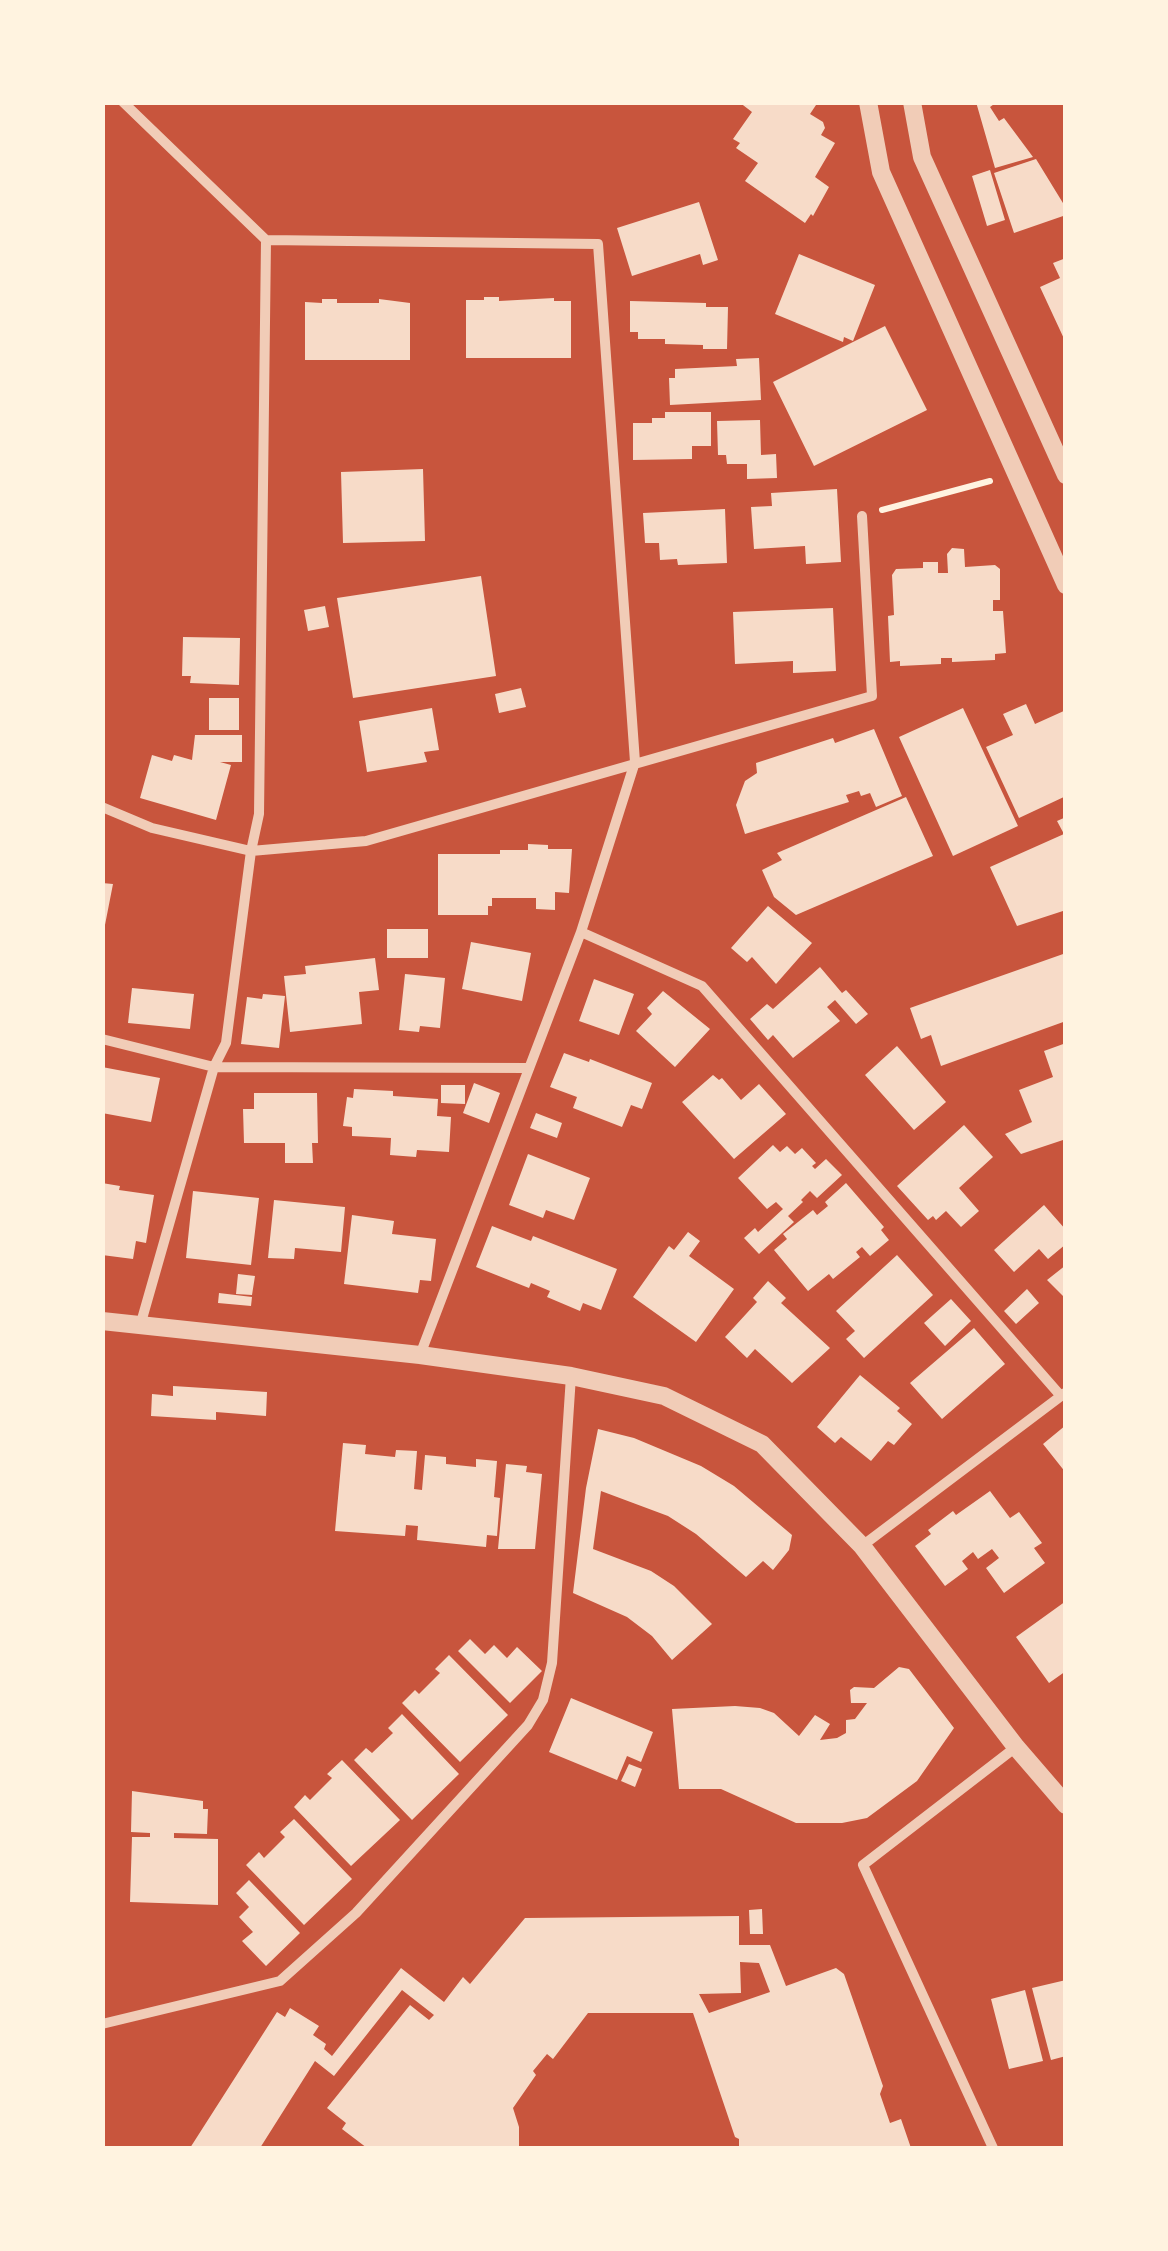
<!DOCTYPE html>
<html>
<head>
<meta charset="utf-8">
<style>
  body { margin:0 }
  #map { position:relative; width:1168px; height:2251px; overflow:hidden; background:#c8553d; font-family:Quicksand,sans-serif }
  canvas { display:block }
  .frame { position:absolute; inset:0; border:105px solid #fff3e0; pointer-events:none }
</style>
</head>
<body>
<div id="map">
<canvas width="1168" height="2251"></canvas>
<div class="frame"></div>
</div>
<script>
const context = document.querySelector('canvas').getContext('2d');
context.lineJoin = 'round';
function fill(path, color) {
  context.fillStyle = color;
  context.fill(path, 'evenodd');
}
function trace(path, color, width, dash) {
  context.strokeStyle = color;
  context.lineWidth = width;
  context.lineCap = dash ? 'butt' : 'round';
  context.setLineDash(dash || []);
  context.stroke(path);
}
fill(new Path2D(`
  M739 102H818L810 114 823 122 825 128 821 135 835 143 815 177 829 187 813 216 811 214 805 223 745 181 758 163 736 148 740 143 733 139 752 112Z
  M976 102H997L990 107 999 121 1004 118 1033 157 995 168Z
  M1036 159 1066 208V215L1014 233 994 173Z
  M990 170 1005 220 987 226 972 176Z
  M699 202 718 260 703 265 700 254 632 276 617 228Z
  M799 254 875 285 853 341 844 337 843 342 775 314Z
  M1066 258V343L1040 287 1060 278 1053 263Z
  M484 297H499V301L554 298V301H571V358H466V300H484Z
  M322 299H337V303H379V299L410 303V360H305V302L322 303Z
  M630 301 706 303V307H728L727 349H703V345L665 344V339H638V332H630Z
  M885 326 927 410 814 466 773 382Z
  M759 358 761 400 670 405 669 378H675V369L737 366 736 359Z
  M665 412H711V446H692V459L633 460V423H652V418H665Z
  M760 420 761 455 776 454 777 478 747 479V464H727L726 455H718L717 421Z
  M423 469 425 541 343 543 341 472Z
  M837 489 841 562 806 564 805 546 754 549 751 507 772 506 771 493Z
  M725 509 727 563 678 565 677 559 660 560 659 543H645L643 513Z
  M952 548 964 549 965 567 995 565 1000 569V600H993V611H1003L1006 653 995 654V660L952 662V658H941V664L900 666V661L890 662 888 616 894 615 892 575 896 569 923 568V562H938V573H948L947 554Z
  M481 576 496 676 353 698 337 598Z
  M325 606 329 627 308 631 304 610Z
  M833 608 836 671 793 673V661L735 664 733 612Z
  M183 637 240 638 239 685 190 683 191 676H182Z
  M521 688 526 707 499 713 495 694Z
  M209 698H239V730H209Z
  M1026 704 1035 724 1066 710V796L1019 818 986 747 1013 735 1003 714Z
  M432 708 439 750 424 752 427 762 367 772 359 721Z
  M963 708 1018 826 953 856 899 737Z
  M874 729 902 796 876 807 870 793 861 796 859 791 846 795 849 802 745 834 736 805 745 781 757 773 756 763 833 738 835 743Z
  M195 735H242V762H220L231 765 216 820 140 798 152 755 172 761 174 755 192 760Z
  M906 797 933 856 796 915 774 897 762 870 782 860 777 853Z
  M1066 817V910L1017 926 990 867 1064 834 1057 821Z
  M528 844 548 845V849H572L569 893 555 892V910L536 909V898H492V906H488V915H438V854H500V850H528Z
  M102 883 113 884 104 930H102Z
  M768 906 812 943 776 984 752 957 747 962 731 948Z
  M387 929H428V958H387Z
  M471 942 531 953 522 1001 462 989Z
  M1066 953V1021L941 1066 931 1035 921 1039 910 1008Z
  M375 958 379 990 359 992 362 1024 290 1032 284 976 306 974 305 966Z
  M820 967 842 993 846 990 868 1014 856 1024 835 1000 827 1007 840 1021 793 1058 773 1035 768 1040 750 1019 767 1004 773 1009Z
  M405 974 445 978 440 1028 420 1026 419 1032 399 1030Z
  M594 979 634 994 619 1035 579 1021Z
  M132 988 194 994 190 1029 128 1023Z
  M663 991 710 1029 675 1067 636 1031 652 1014 647 1008Z
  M263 994 285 996 279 1048 241 1044 247 997 262 999Z
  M1066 1043V1139L1021 1154 1005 1134 1032 1122 1019 1090 1053 1077 1044 1051Z
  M897 1046 946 1102 914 1130 865 1075Z
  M564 1053 589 1062 590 1059 652 1083 642 1109 631 1105 622 1127 573 1108 577 1097 550 1087Z
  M102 1067 160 1078 151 1122 102 1113Z
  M713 1075 719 1080 722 1078 741 1100 759 1084 786 1114 734 1159 682 1102Z
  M474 1083 500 1093 489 1123 463 1113Z
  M441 1085H465V1104L441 1103Z
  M354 1089 393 1091V1096L438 1099 437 1116 451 1117 449 1152 417 1150 416 1157 390 1155 391 1138 352 1136V1127L343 1126 347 1097 353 1098Z
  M254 1093H317L318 1143H312L313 1163H285V1143H244L243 1109H254Z
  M536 1113 562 1123 557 1138 530 1128Z
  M964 1125 993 1157 959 1188 979 1211 961 1227 946 1211 936 1220 933 1216 928 1220 897 1186Z
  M773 1145 780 1152 787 1146 795 1154 802 1148 816 1163 812 1166 815 1169 826 1159 842 1175 817 1198 810 1191 801 1200 803 1202 788 1216 794 1222 759 1254 744 1238 755 1228 758 1232 783 1209 776 1202 767 1209 738 1178Z
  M528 1154 590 1178 574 1220 546 1210 543 1218 509 1205Z
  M102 1183 120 1186 119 1190 154 1195 146 1243 136 1241 133 1259 102 1255Z
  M846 1183 884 1227 881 1230 889 1240 870 1256 862 1247 856 1252 860 1257 833 1279 829 1274 808 1291 774 1250 787 1239 783 1234 813 1210 817 1215 828 1206 825 1202Z
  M193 1191 259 1198 251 1265 186 1258Z
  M274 1200 345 1207 341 1252 295 1248 294 1259 268 1258Z
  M1044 1205 1066 1230V1244L1048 1259 1039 1249 1014 1272 994 1250Z
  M352 1215 394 1221 392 1234 436 1239 431 1281 420 1280 418 1293 344 1284Z
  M492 1226 531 1241 533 1236 617 1269 601 1310 583 1303 580 1311 547 1297 550 1291 531 1283 529 1288 476 1267Z
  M688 1232 700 1241 689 1256 734 1289 696 1342 633 1297 669 1246 674 1250Z
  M897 1255 933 1295 864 1358 846 1339 855 1331 836 1311Z
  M1066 1265V1299L1047 1280Z
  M238 1274 255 1276 252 1295 236 1294Z
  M768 1281 786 1298 781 1303 830 1348 792 1383 755 1349 747 1358 725 1337 757 1302 753 1298Z
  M1027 1289 1039 1303 1016 1324 1004 1311Z
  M219 1293 252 1297 251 1306 218 1303Z
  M951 1299 971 1321 945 1346 924 1323Z
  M974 1328 1005 1364 942 1419 910 1383Z
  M860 1375 900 1408 897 1411 912 1424 894 1445 888 1441 871 1461 841 1437 835 1443 817 1427Z
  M173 1386 267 1392 266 1416 216 1412V1420L151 1416 152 1394 173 1396Z
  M1066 1425V1473L1043 1444Z
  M598 1429 634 1438 701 1466 734 1486 792 1535 789 1550 773 1570 763 1561 746 1577 696 1534 668 1516 601 1491 593 1549 651 1571 674 1586 712 1624 672 1660 652 1636 627 1617 573 1593 586 1488Z
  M343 1443 366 1445 365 1454 395 1457 396 1450 417 1451 414 1489 422 1490 425 1455 446 1457V1464L476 1467V1459L497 1461 494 1497 500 1498 497 1536 487 1535 486 1547 417 1540 418 1526 406 1525 405 1536 335 1531Z
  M506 1464 527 1466 526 1472 542 1474 535 1549H498Z
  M990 1491 1010 1518 1019 1512 1042 1543 1034 1548 1045 1563 1004 1593 986 1568 999 1558 992 1549 978 1559 973 1552 962 1561 968 1569 945 1586 915 1546 931 1534 928 1530 953 1511 956 1515Z
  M1066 1601V1671L1049 1683 1016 1637Z
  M470 1639 485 1654 494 1645 507 1658 517 1647 542 1671 510 1703 458 1651Z
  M449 1655 508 1715 460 1762 402 1703 415 1690 419 1694 440 1673 435 1669Z
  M899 1667 909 1669 954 1728 917 1781 867 1818 842 1823H796L721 1789H679L672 1709 735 1706 760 1708 774 1713 799 1736 815 1715 830 1724 820 1740 837 1738 846 1733V1720L855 1719 867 1703H851L850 1690 854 1687 874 1688Z
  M571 1698 653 1732 641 1762 627 1756 617 1780 549 1752Z
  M402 1714 459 1774 412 1820 354 1760 366 1748 372 1753 393 1733 388 1728Z
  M342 1760 400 1820 351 1866 294 1807 305 1795 310 1800 332 1778 327 1774Z
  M629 1764 642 1769 635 1787 621 1781Z
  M132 1791 203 1801V1809H208L207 1834 174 1833V1838L218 1839V1905L130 1902 132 1837H150V1833L131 1832Z
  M294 1819 352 1879 304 1925 246 1865 259 1852 264 1858 285 1837 280 1832Z
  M249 1880 300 1933 266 1966 242 1941 253 1932 239 1917 249 1907 236 1893Z
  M762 1909 763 1934H750L749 1910Z
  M739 1916V1945H770L786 1986 836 1968 844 1974 883 2086 880 2094 890 2123 901 2119 911 2148H739V2139L735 2137 693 2013H588L553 2059 547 2054 533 2071 536 2075 513 2108 519 2127V2148H367L342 2129 346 2123 327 2108 410 2005 429 2020 434 2015 402 1990 334 2076 315 2061 260 2148H190L277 2012 285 2017 290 2008 319 2026 313 2035 326 2044 324 2049 332 2056 401 1968 444 2002 463 1977 470 1984 525 1918ZM740 1962 759 1963 770 1992 709 2013 699 1994 741 1993Z
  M1066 1980V2056L1051 2060 1032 1988Z
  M1025 1990 1043 2061 1009 2069 991 1999Z`), '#f7dbc8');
trace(new Path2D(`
  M882 510 990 481`), '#fff3e0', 6);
trace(new Path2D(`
  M123 102 266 240 598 244 635 762 581 932 420 1355
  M102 807 152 828 251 851 366 841 872 696 862 516
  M581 932 702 986 1060 1395
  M102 1039 214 1067 527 1068
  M140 1326 214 1067 226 1043 251 851 259 814 266 240
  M862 1546 1065 1393
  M102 2024 280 1981 356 1913 528 1725 543 1700 552 1663 571 1376
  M993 2148 863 1865 1016 1747`), '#f1ccb7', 10);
trace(new Path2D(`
  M868 102 881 172 1066 585
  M912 102 922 157 1066 475
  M102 1321 420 1355 571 1376 664 1396 762 1444 862 1546 1016 1747 1066 1805`), '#f1ccb7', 18);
</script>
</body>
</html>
